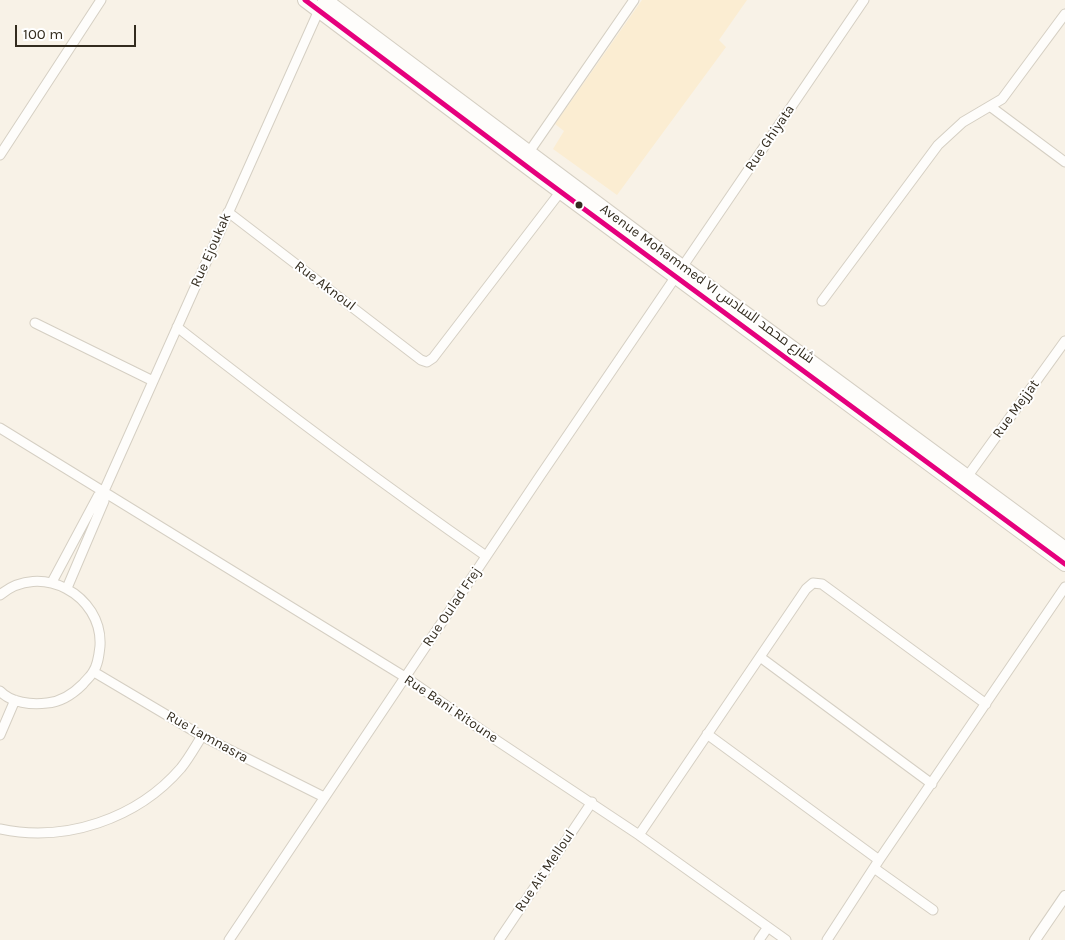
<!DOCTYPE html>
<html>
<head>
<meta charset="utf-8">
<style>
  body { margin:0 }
  #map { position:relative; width:1065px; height:940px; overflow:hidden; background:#f8f2e7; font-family:Karla,sans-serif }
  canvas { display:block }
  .scale { position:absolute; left:15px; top:25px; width:121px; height:22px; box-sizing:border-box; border:2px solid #332c1f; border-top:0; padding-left:6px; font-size:15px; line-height:18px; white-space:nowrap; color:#332c1f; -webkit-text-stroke:4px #fff; paint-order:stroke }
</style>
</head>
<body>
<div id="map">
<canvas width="1065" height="940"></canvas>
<div class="scale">100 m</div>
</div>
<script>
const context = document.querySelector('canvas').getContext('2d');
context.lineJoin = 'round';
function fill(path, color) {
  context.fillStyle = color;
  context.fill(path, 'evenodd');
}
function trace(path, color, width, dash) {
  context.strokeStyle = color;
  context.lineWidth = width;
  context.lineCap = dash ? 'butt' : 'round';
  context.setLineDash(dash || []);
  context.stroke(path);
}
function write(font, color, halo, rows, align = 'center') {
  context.font = font + ' Karla,Cairo,sans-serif';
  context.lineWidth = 4;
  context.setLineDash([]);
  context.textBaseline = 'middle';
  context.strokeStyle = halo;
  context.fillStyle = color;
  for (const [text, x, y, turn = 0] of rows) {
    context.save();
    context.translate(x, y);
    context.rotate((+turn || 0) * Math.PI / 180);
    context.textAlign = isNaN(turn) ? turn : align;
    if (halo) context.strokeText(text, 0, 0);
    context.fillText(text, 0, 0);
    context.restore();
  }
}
fill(new Path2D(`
  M642 0H747L719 40 726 47 617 195 553 149 564 131 555 124Z`), '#fbedd2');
const minor = new Path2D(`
  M991 107 1065 162
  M529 152 634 0
  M0 155 101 0
  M228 212 421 360 427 362 433 358 561 191
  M822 301 938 145 963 122 1002 99 1065 14
  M35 323 153 381
  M177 327C278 406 381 483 486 556
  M0 428 405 677 496 740 639 835 786 940
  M967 477 1065 341
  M52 582 98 496 104 491 319 10
  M67 588 104 501V491
  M0 595C40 561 103 595 100 646 99 655 98 665 93 672 91 676 86 680 83 684 73 694 61 702 47 703 32 705 11 703 0 691
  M760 657 932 784
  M94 672 202 736 324 797
  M707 734 879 860
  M0 735 15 700
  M0 829C65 843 137 819 181 768 189 758 195 747 202 736
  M639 835 806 589 813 583 822 584 986 704
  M874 868 933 910
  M229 940 540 476 864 0
  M499 940 592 802
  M759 940 768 927
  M827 940 879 860 1065 587`);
const tertiary = new Path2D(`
  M1035 940 1065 896`);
const primary = new Path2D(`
  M305 0 538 175 1065 564
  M325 0 670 258 1065 549`);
trace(minor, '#d5cfc3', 11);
trace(tertiary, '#d5cfc3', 12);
trace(primary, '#d5cfc3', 16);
trace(minor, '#fefdfb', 9);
trace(tertiary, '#fefdfb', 10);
trace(primary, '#fefdfb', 14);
trace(new Path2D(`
  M305 0 538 175 1065 564`), '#e5007d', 5);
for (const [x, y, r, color] of [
  [579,205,4.5,"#332c1f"]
]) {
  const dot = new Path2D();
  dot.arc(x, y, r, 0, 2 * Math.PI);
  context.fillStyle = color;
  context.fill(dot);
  trace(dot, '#fff', 2);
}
write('14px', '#332c1f', '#fff', [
  ["Rue Ghiyata",770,138,-56],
  ["Rue Ejoukak",211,250,-66],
  ["Avenue Mohammed VI شارع محمد السادس",707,284,36],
  ["Rue Aknoul",325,286,37],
  ["Rue Mejjat",1016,409,-54],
  ["Rue Oulad Frej",452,607,-56],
  ["Rue Bani Ritoune",451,709,34],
  ["Rue Lamnasra",207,737,29],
  ["Rue Ait Melloul",545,871,-56]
]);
</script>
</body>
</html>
